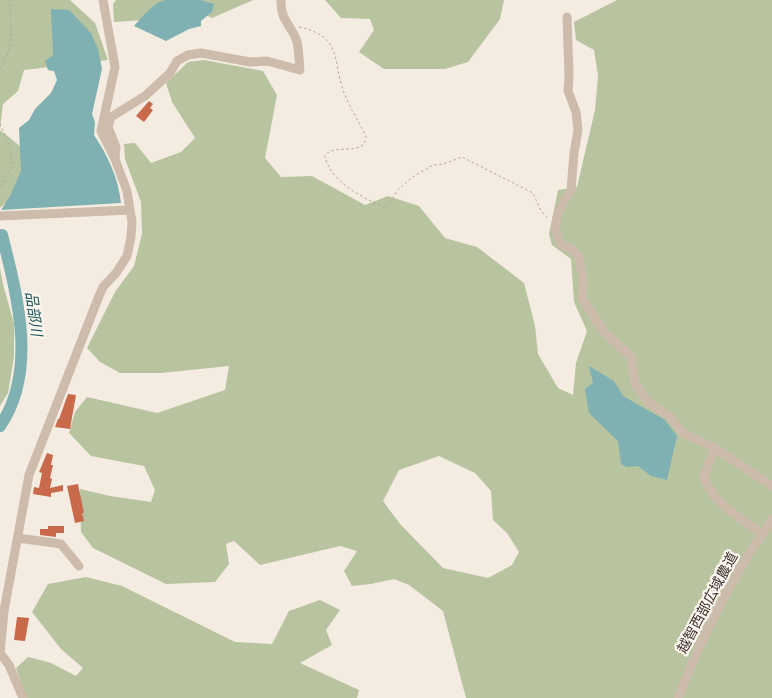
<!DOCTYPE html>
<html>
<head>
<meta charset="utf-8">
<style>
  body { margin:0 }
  canvas { display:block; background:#f4ebe1 }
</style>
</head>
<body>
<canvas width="772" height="698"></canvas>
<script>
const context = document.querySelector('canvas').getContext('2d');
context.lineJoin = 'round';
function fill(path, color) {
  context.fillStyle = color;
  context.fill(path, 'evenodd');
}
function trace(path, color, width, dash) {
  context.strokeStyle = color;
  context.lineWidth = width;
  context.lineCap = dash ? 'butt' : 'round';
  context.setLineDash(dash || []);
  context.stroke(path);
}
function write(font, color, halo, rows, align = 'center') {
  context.font = font + ' "Open Sans","Noto Sans JP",sans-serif';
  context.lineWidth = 4.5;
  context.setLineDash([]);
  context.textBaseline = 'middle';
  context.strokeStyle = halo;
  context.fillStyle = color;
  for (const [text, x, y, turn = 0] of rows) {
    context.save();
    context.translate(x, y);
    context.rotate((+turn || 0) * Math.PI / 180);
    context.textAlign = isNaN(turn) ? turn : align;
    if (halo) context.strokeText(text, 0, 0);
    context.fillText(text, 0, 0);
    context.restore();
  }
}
fill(new Path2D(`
  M0 0H70L95 23 108 60 24 70 18 91 3 104 0 129Z
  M116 0H253L212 18 189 6 146 20 114 22 113 4Z
  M325 0H504L500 19 468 62 445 69H384L359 52 374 30 370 19 341 18Z
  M617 0H772V698H466L443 611 409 585 394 579 371 584 352 586 344 571 357 551 340 546 260 565 234 541 226 544 229 564 215 582 166 584 93 548 81 532 80 489 110 496 151 502 155 490 144 466 91 456 69 433 75 412 87 397 157 413 225 390 229 366 161 373H120L100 362 87 348 115 292 134 266 142 234 141 202 125 159 124 144 135 143 151 163 181 152 195 138 172 102 166 83 188 62 204 60 263 71 277 95 265 158 281 177 312 176 365 205 388 196 419 206 445 238 477 247 524 283 535 326 538 354 558 388 573 395 576 363 587 331 574 302 571 259 552 245 549 234 558 190 577 187 595 110 598 76 594 50 576 40 574 22ZM439 456 475 473 491 491 493 520 507 533 519 552 512 565 488 578 443 568 400 524 383 501 399 470Z
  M0 130 26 151V174L8 201 0 208Z
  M0 268 3 284 14 324V357L8 393 0 406Z
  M86 577 122 586 235 642 272 644 289 611 320 600 340 610 326 630 332 645 300 663 359 690 357 698H26L16 668 28 657 51 663 76 676 83 668 61 649 32 612 48 584Z`), '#b8c4a0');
fill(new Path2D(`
  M165 0H200L214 4 212 12 201 21V26L189 29 166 41 134 26C143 16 152 4 165 0Z
  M51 9 69 10 91 33 98 49 102 69 92 114 95 122 94 135C108 156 118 177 121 203L1 210 10 196 21 171 19 128 29 120 35 109 51 93 57 80 54 71 48 70 45 61 53 55Z
  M589 366 614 381 623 396 665 420 677 436 667 480 651 476 638 466 627 467 621 464 618 441 589 413 585 389 593 383Z`), '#7fb0b2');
trace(new Path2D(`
  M0 426C38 371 17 295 2 235`), '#7fb0b2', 12);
fill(new Path2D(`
  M149 101 153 104 150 108 153 110 144 122 136 116Z
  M68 394 76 395 70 429 55 427 58 419H59Z
  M47 453 53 455 51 465H53L50 478 52 479 50 488 63 485V491L51 493V497L33 494 34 487 39 488 42 473 39 472Z
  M78 484 84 513H82L84 521 75 523 67 486Z
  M48 526H64V533H56V537L40 535V529H48Z
  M17 617 29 618 25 641 14 640Z`), '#c8694b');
trace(new Path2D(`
  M299 27C345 37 331 62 345 95 351 110 360 123 366 137 364 158 333 142 325 156 330 182 363 198 386 208L398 190 411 178 433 165 443 164 462 157 533 193 541 211 548 218
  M0 69C15 49 10 24 10 0
  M0 124 10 147 12 166 0 187`), '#b9a596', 1, [2.5, 2.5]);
trace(new Path2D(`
  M567 17 569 75 568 91 576 112 578 130 574 153 571 190 559 210 555 227 560 244 570 248 579 256 583 281 582 298 604 332 631 357 635 384 649 403 670 417 683 433 718 450 772 486
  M115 159 116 147 108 127 111 117 145 96 170 73 177 61 188 55 201 53 250 62 267 61 300 70C299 61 299 51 297 42 292 25 280 21 281 0
  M0 216 130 210
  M714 448 704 478C713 503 742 519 762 534
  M18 538 61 544 79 566
  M0 653 4 611 29 475 99 296 103 287 116 273 127 256 131 237 132 222 127 191 115 159 101 131 115 67 103 0
  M0 653 9 665 23 698
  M678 698C697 648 721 601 748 555 756 543 765 531 772 519`), '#cdbbac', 9);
write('14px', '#3b302b', '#fbf5ee', [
  ["越智西部広域農道",708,603,-62]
]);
write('italic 15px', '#1f5a5e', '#fbf5ee', [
  ["品部川",33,314,82]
]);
</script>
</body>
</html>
